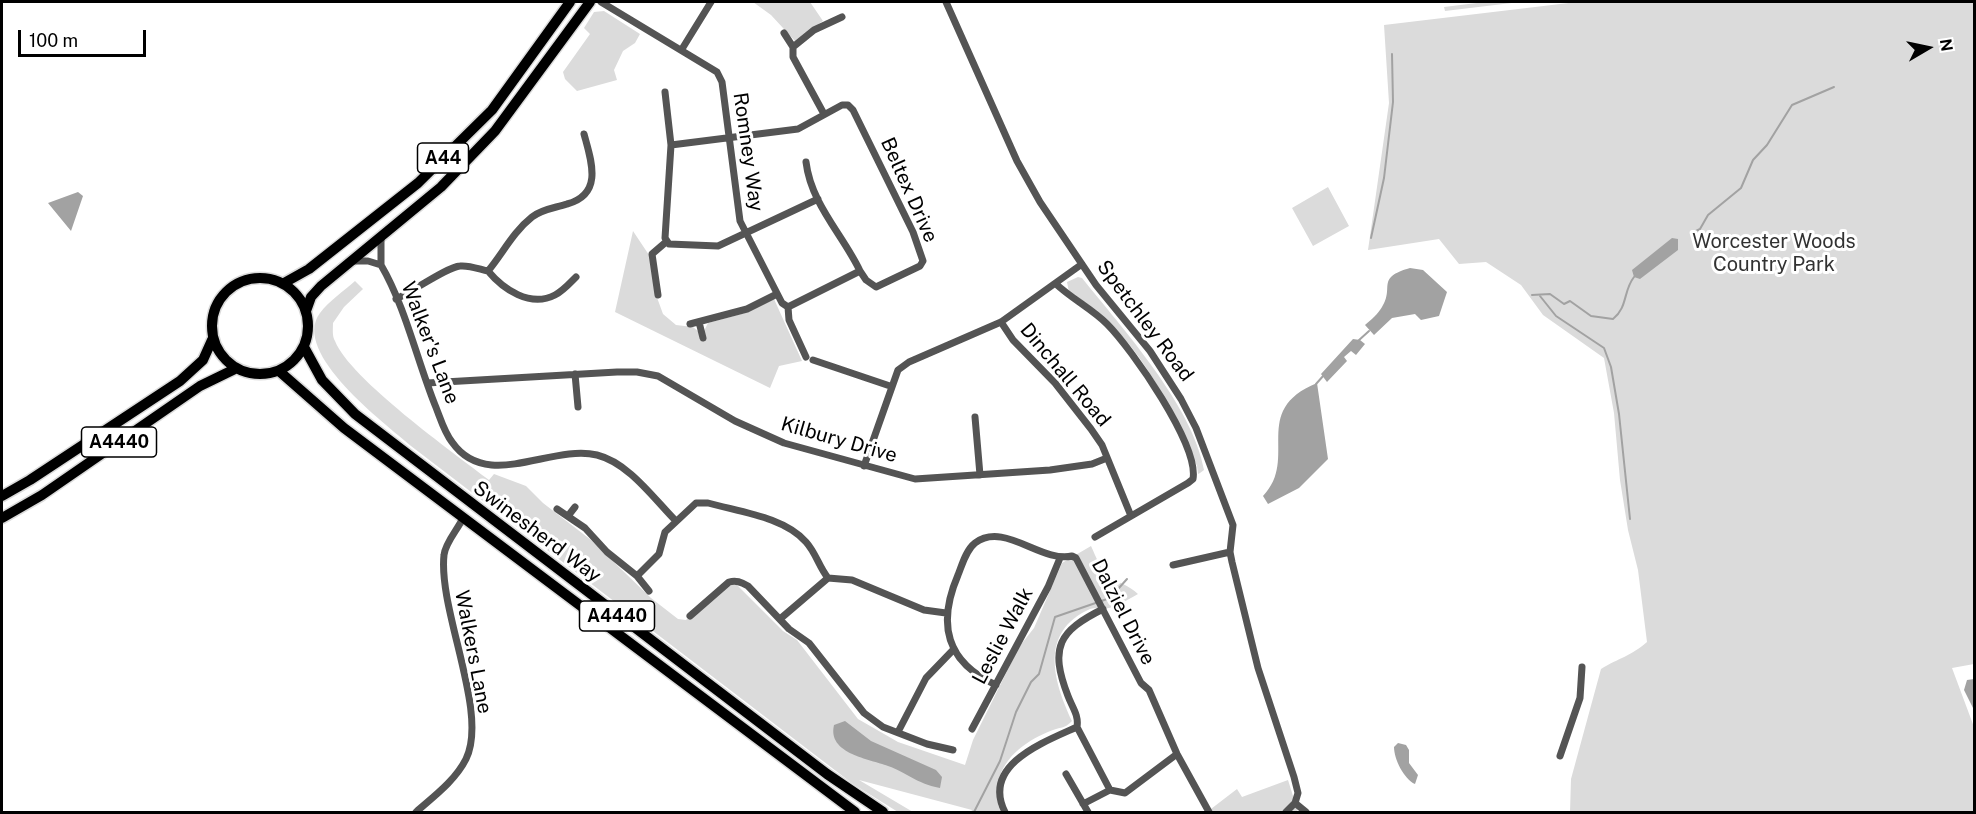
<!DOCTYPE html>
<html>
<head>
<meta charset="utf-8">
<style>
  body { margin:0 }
  #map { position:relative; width:1976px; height:814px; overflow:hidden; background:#fff; font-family:"Public Sans",sans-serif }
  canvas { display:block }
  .frame { position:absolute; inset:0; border:3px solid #000; pointer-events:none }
  .north { position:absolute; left:1898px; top:18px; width:60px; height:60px; -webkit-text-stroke:4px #fff; paint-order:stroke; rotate:81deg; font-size:16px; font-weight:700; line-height:24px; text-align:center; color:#000 }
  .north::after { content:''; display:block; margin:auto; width:21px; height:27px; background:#000; clip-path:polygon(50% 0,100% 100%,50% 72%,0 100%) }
  .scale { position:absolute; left:18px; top:30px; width:128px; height:27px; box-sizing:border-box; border:3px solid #000; border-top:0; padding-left:8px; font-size:18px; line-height:21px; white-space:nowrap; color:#000; -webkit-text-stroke:4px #fff; paint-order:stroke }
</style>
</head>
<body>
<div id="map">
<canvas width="1976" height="814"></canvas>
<div class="frame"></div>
<div class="north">N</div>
<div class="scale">100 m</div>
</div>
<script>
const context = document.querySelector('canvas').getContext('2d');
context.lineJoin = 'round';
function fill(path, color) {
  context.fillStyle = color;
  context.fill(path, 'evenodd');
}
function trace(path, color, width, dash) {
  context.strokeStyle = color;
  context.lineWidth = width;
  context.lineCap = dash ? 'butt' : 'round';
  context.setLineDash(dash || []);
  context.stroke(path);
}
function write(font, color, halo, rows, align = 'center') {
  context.font = font + ' "Public Sans",sans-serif';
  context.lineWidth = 6;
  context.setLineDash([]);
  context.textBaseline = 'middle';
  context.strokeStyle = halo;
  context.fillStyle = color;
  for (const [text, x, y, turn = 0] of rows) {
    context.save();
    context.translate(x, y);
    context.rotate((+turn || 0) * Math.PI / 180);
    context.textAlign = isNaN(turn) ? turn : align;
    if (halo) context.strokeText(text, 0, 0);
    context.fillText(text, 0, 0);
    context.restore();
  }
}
fill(new Path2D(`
  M753 2H810L823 21C814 26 805 39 795 41L771 15Z
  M1485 2H1520L1445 11 1444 7Z
  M1577 2H1974V664L1952 668 1974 727V812H1570L1571 779 1601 669C1619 658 1631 656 1647 642L1638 570 1628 530 1620 480 1614 413 1604 358 1543 315 1521 285 1486 262 1459 264 1439 239 1368 250 1389 103 1384 25Z
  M604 11 640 34 635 43 623 51 614 70 617 80 577 91 565 79 563 72 590 34 584 28 594 12Z
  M1328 187 1349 226 1313 246 1292 208Z
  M633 231 649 255 655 292 663 314 676 325 693 327 699 332 704 331 708 323 745 313 774 299 802 361 779 366 770 388 615 312Z
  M1078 277 1082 278C1122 328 1193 406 1204 470L1200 473 1198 474 1197 466C1167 399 1135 330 1069 292L1067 282Z
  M355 281 363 289 344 307 333 323C333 329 332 336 335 341 350 379 454 453 489 480L494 474 526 486 543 503 591 540 651 598 678 619 686 620 717 589 735 583 783 631 797 640 858 719 898 742 965 765 973 740 1019 647 1034 628 1062 563 1091 546C1096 557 1100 568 1109 576 1118 583 1129 585 1138 594 1129 599 1118 606 1109 608 1102 609 1096 607 1090 609 1039 632 1053 680 1072 721 1066 727 1064 727 1056 729 1033 737 1008 752 1000 776 996 788 995 801 1001 812H971L972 810 859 780 913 812H898L853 784 411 446C386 424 290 353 320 313 329 301 344 291 355 281Z
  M1288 780 1298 812H1207L1237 789 1242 797Z`), '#dbdbdb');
fill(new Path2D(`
  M78 192 83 196 71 231 48 203Z
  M1672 238 1678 239V250L1640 279 1634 277 1632 270Z
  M1410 268 1423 270 1447 292 1439 316 1421 320 1415 314 1392 318 1374 335 1365 325C1371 320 1378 314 1382 307 1395 287 1375 278 1410 268Z
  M1353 339 1360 340 1365 344 1356 355 1351 351 1344 357 1347 361 1327 382 1321 374Z
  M1317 383 1328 459 1299 488 1268 504 1263 496C1300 458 1249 411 1317 383Z
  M1974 679V710L1964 690 1967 680Z
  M845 721 871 741 936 770 942 777 940 788C915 783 908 773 888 766 870 759 827 754 834 725Z
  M1398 743 1406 745 1409 750V763L1418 775 1415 784C1404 779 1394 759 1394 747Z`), '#a2a2a2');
trace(new Path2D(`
  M1692 233 1700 229 1708 215 1741 188 1753 160 1767 145 1792 105 1834 87
  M1371 238 1384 178 1393 102 1392 54
  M1532 295 1550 294 1564 304 1570 301 1591 316 1613 319C1628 307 1623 291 1634 277
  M1540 296 1556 316 1604 348 1611 367 1619 414 1630 519
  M1358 341 1369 331
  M1316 384 1324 375
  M974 812 1000 761 1016 712 1031 682 1039 674 1055 617 1110 598 1127 579`), '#a2a2a2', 2);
const primary = new Path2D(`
  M284 283 309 269 418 183 492 110 570 2
  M306 311 311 297 321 286 441 187 495 131 590 2`);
const trunk = new Path2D(`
  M212 326a48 48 0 1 1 96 0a48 48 0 1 1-96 0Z
  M304 347 322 380 355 414 827 774 883 812
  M279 371 344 428 855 812
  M2 496 30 480 180 381 203 360 212 340
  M2 518 42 495 200 386 237 368`);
trace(primary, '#dbdbdb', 13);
trace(trunk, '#dbdbdb', 13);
trace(new Path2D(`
  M601 2 717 72 722 82 740 221 782 303 788 307 789 320 806 357
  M946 2 1017 161 1040 202 1096 285 1150 351 1181 399 1196 428 1233 525 1230 552 1232 562 1258 668 1294 777 1298 793 1295 803 1306 812
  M784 33 793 47
  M682 49 711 2
  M665 92 671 145
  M824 114 793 57V47L814 30 842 17
  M806 162C811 204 843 235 860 271
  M381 236V265C405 306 417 360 435 405 440 417 444 432 452 442 487 492 550 444 597 455 629 463 654 499 676 521
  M351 261H368L381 265
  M488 271C503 289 530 308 555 295 563 291 570 283 576 277
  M1056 284C1072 299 1092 309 1107 324 1132 349 1199 445 1193 479L1188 483 1095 537
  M658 295 652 254 666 242
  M396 299C412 292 447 267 460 266 469 265 479 269 488 271 503 253 513 232 532 217 542 209 555 208 567 204 604 194 591 160 584 134
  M788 307 860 271 866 280 876 287 920 266 923 261 913 232 853 110 848 105H842L798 129 671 145 665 238 669 244 718 246 818 199
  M699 322 703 338
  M1001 322 1013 340 1055 383 1091 429 1102 445 1131 516
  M690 324 747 309 777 294
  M813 360 890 386
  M575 374 578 407
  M427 383 617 372H637L658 376 735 421 784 443 915 479 1050 470 1092 464 1107 458
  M975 417 980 475
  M864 466 898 370 909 362 1001 322 1082 264
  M557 509 585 528 607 552 637 576 649 591
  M568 516 575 507
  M1173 565 1230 552
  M637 576 659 554 665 532 696 503H708C740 512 784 517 806 542 816 553 819 567 828 578L852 580 924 610 946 613
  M690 616 729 582C736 580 741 582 748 586L789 629 809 643 864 713 883 727 927 744 953 750
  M780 619 828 578
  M996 685C946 662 937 624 958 575 962 565 966 550 975 543 1004 521 1041 563 1072 556L1076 558 1141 683 1149 690 1177 754 1209 812
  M1077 727C1079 715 1072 707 1068 696 1049 647 1059 631 1103 609
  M1077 727 1110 790
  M972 729 1048 587 1060 558
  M898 732 926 678 954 649
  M1560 756 1580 698 1582 667
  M1066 774 1088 812
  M1083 804 1110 790 1125 793 1177 754
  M416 812C433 797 455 781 466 759 489 713 438 610 444 555 445 543 458 529 463 518
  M1005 812C981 765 1044 742 1077 727
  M1286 812 1295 803`), '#545454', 7);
trace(primary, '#000', 10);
trace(trunk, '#000', 10);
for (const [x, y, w] of [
  [443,158,51],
  [119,442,75],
  [617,616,75]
]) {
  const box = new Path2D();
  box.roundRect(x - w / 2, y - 15, w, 30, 4.5);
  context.fillStyle = '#fff';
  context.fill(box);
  trace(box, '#000', 1.5);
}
write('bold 18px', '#000', null, [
  ["A44",443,158],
  ["A4440",119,442],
  ["A4440",617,616]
]);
write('20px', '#000', '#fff', [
  ["Romney Way",748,152,82],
  ["Beltex Drive",909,190,66],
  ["Spetchley Road",1145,321,53],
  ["Walker's Lane",430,343,69],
  ["Dinchall Road",1065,375,50],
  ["Kilbury Drive",839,440,16],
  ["Swinesherd Way",537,532,37],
  ["Dalziel Drive",1123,612,63],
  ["Leslie Walk",1003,636,-62],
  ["Walkers Lane",473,652,79]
]);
write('20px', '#323232', '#fff', [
  ["Worcester Woods",1774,242],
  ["Country Park",1774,265]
]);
</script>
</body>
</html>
